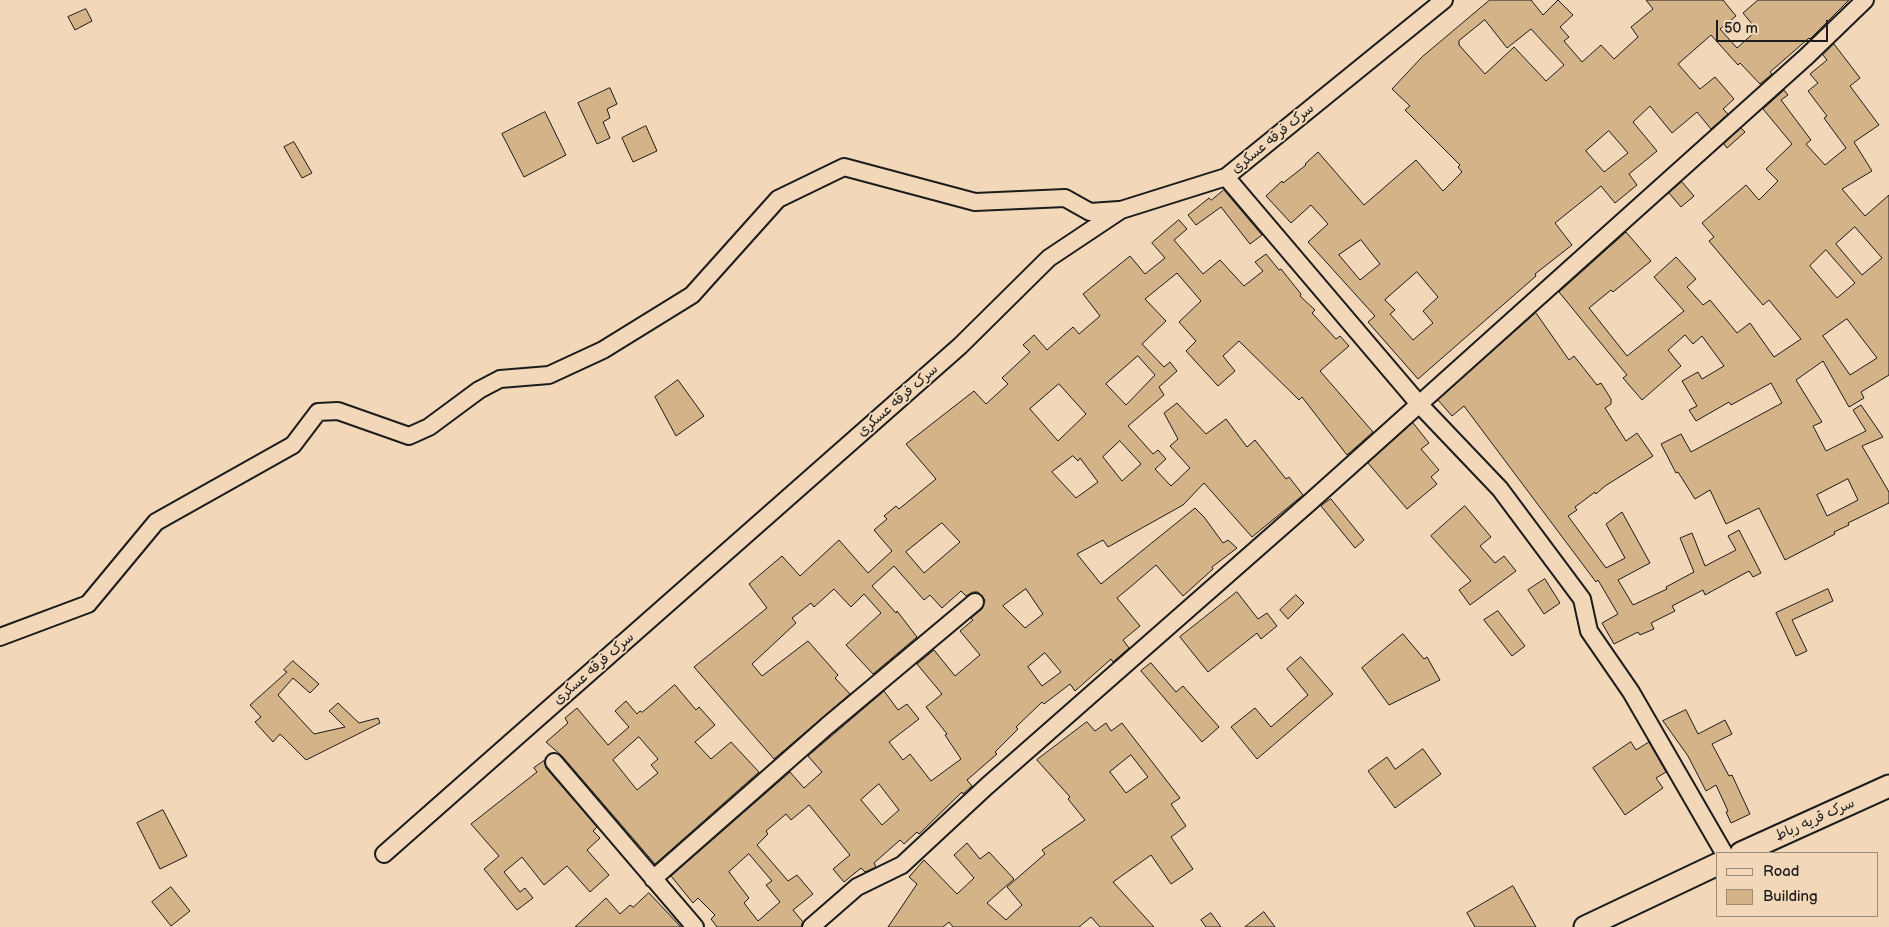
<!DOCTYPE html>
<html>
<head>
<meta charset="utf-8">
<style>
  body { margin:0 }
  #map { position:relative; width:1889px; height:927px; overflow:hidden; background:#f2d8b9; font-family:"Balsamiq Sans",sans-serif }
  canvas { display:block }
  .legend { position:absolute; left:1716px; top:852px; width:162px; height:65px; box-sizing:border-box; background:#f2d8b9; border:1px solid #9c8d7a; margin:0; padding:6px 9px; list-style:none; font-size:15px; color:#1c1c1c }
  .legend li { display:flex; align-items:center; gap:10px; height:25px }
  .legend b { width:25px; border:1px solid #9c8d7a }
  .scale { position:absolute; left:1716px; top:20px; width:112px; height:22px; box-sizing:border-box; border:2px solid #1c1c1c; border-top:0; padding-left:6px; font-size:15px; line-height:18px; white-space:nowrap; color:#1c1c1c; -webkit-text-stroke:4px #f2d8b9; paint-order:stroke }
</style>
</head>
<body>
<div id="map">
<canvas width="1889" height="927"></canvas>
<ul class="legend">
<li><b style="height:6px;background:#f2d8b9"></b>Road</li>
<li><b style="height:14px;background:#d5b388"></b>Building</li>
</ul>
<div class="scale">50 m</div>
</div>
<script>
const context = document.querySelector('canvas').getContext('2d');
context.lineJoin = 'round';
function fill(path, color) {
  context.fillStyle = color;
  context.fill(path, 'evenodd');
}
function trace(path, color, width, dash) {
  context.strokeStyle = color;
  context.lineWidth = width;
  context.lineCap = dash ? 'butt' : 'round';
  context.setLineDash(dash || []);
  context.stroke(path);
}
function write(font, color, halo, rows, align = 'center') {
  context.font = font + ' "Balsamiq Sans","Playpen Sans Arabic",sans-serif';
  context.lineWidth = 4;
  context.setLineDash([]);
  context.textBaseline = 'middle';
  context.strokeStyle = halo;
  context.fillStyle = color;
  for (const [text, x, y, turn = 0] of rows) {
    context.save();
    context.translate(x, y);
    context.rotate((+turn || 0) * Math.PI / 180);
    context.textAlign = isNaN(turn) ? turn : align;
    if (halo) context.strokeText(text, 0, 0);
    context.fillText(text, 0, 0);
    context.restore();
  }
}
const building = new Path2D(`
  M1490 0H1531L1543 15 1558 0 1573 15 1560 27 1569 37 1564 41 1582 62 1601 45 1614 59 1638 37 1631 27 1653 9 1646 0H1723L1736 16 1720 29 1737 48 1757 30 1743 13 1758 0H1849L1810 39 1809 38 1770 72 1772 74 1760 84 1740 63 1738 65 1711 35 1678 64 1700 89 1715 77 1734 99 1723 109 1728 114 1711 129 1697 112 1672 133 1650 106 1633 122 1657 151 1629 174 1637 185 1615 203 1601 186 1555 223 1572 245 1535 274 1536 276 1418 379 1368 322 1375 316 1308 242 1328 224 1311 205 1291 223 1266 196 1282 181 1283 183 1306 165 1305 164 1318 152 1364 205 1416 160 1443 191 1462 172 1458 167 1460 165 1405 110 1410 106 1392 89 1422 57ZM1485 20 1507 48 1531 29 1564 65 1546 81 1514 47 1485 74 1459 45V41ZM1609 131 1628 153 1604 172 1586 151ZM1361 240 1380 264 1360 280 1339 255ZM1417 272 1438 297 1423 311 1433 323 1413 340 1390 314 1395 310 1385 300Z
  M86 9 92 21 75 30 68 17Z
  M1834 44 1860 78 1850 86 1879 125 1854 142 1872 171 1842 189 1865 216 1889 195V375L1861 392 1864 398 1849 407 1823 361 1796 380 1822 422 1813 426 1826 451 1866 431 1853 410 1861 405 1883 437 1862 446 1889 492V503L1848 523 1849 525 1834 532 1835 534 1785 560 1759 508 1726 524 1710 490 1695 499 1678 472 1676 473 1661 444 1681 434 1691 452 1782 403 1771 383 1731 405 1729 402 1696 421 1689 410 1697 406 1682 381 1698 372 1702 379 1724 366 1702 336 1693 344 1685 335 1668 350 1681 366 1642 400 1623 378 1627 375 1559 292 1626 232 1651 261 1613 292 1611 290 1589 308 1627 356 1684 311 1654 277 1676 257 1696 279 1687 287 1703 305 1710 300 1737 333 1750 323 1774 357 1801 339 1769 300 1763 305 1746 285 1709 241 1714 237 1702 223 1746 185 1759 200 1778 181 1766 169 1792 144 1763 109 1784 90 1788 95 1781 100 1811 140 1806 144 1825 165 1846 148 1824 118 1827 116 1808 91 1818 83 1810 74 1827 60 1823 55ZM1855 227 1882 258 1862 275 1836 244ZM1826 250 1855 283 1837 298 1810 266ZM1847 319 1877 358 1850 375 1823 336ZM1848 479 1858 500 1827 516 1817 495Z
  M610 88 617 104 607 109 610 118 603 122 610 138 597 144 578 103Z
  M545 112 566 155 524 177 502 134Z
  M646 126 657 151 633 162 622 138Z
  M1741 128 1745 132 1727 148 1724 144Z
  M294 142 312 173 302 178 284 147Z
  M1682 182 1694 196 1681 207 1669 193Z
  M1224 190 1262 235 1250 244 1221 207 1196 225 1188 215 1209 198 1211 200Z
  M1179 220 1187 229 1174 240 1203 274 1220 260 1244 286 1263 271 1255 262 1266 254 1279 270 1281 269 1301 294 1300 296 1315 310 1312 313 1336 339 1340 336 1349 346 1320 371 1373 432 1347 455 1302 397 1299 400 1239 341 1223 356 1235 371 1218 386 1186 351 1196 341 1179 322 1201 301 1177 273 1145 299 1166 321 1142 344 1164 367 1170 362 1177 371 1159 387 1164 395 1128 426 1153 454 1158 450 1166 459 1155 469 1171 486 1190 468 1170 446 1178 439 1164 413 1177 403 1206 434 1226 419 1247 447 1255 440 1286 479 1289 477 1303 495 1252 537 1204 483 1183 505 1108 547 1103 540 1077 554 1101 584 1195 508 1204 517 1223 543 1228 540 1237 548 1212 567 1213 569 1183 596 1156 565 1128 589 1117 598 1140 626 1123 640 1129 648 1113 662 1111 659 1075 691 1070 684 1044 704 1042 702 1016 727 1018 729 995 752 997 754 967 780 972 786 963 794 962 792 919 834 917 832 904 844 900 840 874 863 876 867 865 872 861 868 844 882 833 869 850 855 809 805 791 820 786 814 766 831 768 834 757 845 788 881 797 875 813 894 793 910 803 922 801 927H717L711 919 715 915 698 898 693 903 671 876 790 772 804 788 822 772 808 756 884 691 898 710 907 704 919 719 889 742 903 760 910 754 931 781 961 759 945 735 947 734 926 707 942 694 917 664 934 650 955 676 980 655 960 631 973 620 971 618 982 609 985 600 978 592H973L966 596 961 591 942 608 930 595 924 600 894 566 872 586 896 613 897 611 917 637 873 674 846 645 881 613 864 594 851 607 834 589 814 607 811 603 792 618 796 623 752 664 762 676 808 641 838 675 835 678 850 694 774 759 694 667 767 608 749 584 782 556 800 576 839 540 868 573 892 551 874 530 887 519 884 516 896 506 899 509 936 479 906 444 974 391 986 404 1008 384 1002 378 1030 352 1023 345 1034 335 1047 350 1073 327 1079 334 1100 316 1083 294 1130 256 1145 274 1165 258 1152 243ZM1138 356 1155 375 1126 405 1106 384ZM1059 384 1086 414 1058 441 1030 409ZM1120 441 1141 464 1122 481 1103 457ZM1073 456 1078 461 1080 458 1098 482 1076 498 1052 472ZM942 523 960 542 924 573 906 552ZM1026 589 1043 614 1025 628 1003 606ZM1045 653 1061 672 1042 686 1028 667ZM879 784 899 810 882 825 861 800ZM749 854 772 881 766 885 780 902 758 921 744 903 749 898 729 872Z
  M1536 313 1569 360 1574 356 1597 385 1601 383 1611 399V404L1605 408 1626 441 1637 433 1653 456 1605 486 1596 494 1595 492 1575 507 1577 510 1568 516 1606 568 1625 558 1606 524 1622 512 1650 563 1618 580 1633 605 1667 589 1666 587 1694 572 1680 538 1692 533 1705 566 1736 550 1728 536 1739 530 1761 573 1753 577 1749 571 1705 595 1703 590 1672 606 1675 611 1651 623 1654 629 1640 635 1638 632 1614 644 1602 623 1618 614 1598 580 1596 582 1464 406 1452 416 1438 400Z
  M678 380 704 416 676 436 655 397Z
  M1413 423 1429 443 1421 449 1439 470 1431 477 1437 484 1407 509 1368 463Z
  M1331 499 1364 540 1355 548 1321 506Z
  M1465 506 1491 537 1480 546 1495 563 1504 556 1516 571 1470 605 1459 590 1471 581 1431 536Z
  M1545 579 1560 603 1544 614 1528 590Z
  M1828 589 1833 601 1792 620 1807 651 1796 656 1776 613Z
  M1237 592 1258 619 1267 613 1277 626 1261 639 1257 633 1208 672 1180 637Z
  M1296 595 1304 603 1288 619 1280 610Z
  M1498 611 1525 646 1512 656 1484 620Z
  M1403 634 1424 659 1427 657 1440 680 1389 705 1362 668Z
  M1301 657 1333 694 1257 759 1231 727 1255 708 1271 727 1308 695 1287 669Z
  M293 661 319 684 310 693 293 678 278 695 314 734 345 727 329 711 338 703 359 723 378 718 380 723 306 760 280 734 273 742 255 722 261 717 250 705 287 672 284 670Z
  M1151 663 1176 692 1183 686 1219 727 1202 742 1141 671Z
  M675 685 696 710 699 707 715 725 695 742 711 759 731 742 759 772 655 864 562 756 546 742 568 723 565 718 577 708 608 745 629 727 615 711 626 701 637 714 640 711 642 712ZM639 737 658 759 651 765 658 773 637 790 613 760Z
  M1686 710 1698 734 1725 720 1732 734 1712 744 1729 776 1732 775 1750 814 1731 823 1726 812 1728 811 1716 785 1706 791 1688 756 1663 721Z
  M1087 722 1095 731 1106 723 1111 731 1122 723 1180 798 1171 804 1186 826 1171 837 1193 869 1171 884 1151 855 1113 882 1154 927H1100L1091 917 1079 927H953L949 922 943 927H888L917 884 909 877 924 860 957 894 974 878 954 855 967 843 980 859 989 852 1014 879 987 903 1006 920 1022 905 1007 887 1045 854 1042 850 1085 820 1068 799 1070 797 1037 760ZM1131 755 1148 777 1126 793 1110 772Z
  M1631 742 1636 750 1649 742 1666 772 1656 778 1663 788 1625 815 1593 768Z
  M1423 749 1441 774 1395 808 1368 771 1387 757 1395 769Z
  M544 761 546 768 597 827 593 831 600 838 587 850 609 875 590 892 567 866 544 885 522 857 504 872 520 892 525 888 533 898 517 910 484 869 499 856 471 824 537 772 534 768Z
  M163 810 187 856 160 869 137 823Z
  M1513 886 1536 927H1475L1467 913Z
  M171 887 190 911 171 926 152 902Z
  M649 893 681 927H575L606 898 620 914 630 905 633 907Z
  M1264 912 1275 927H1245Z
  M1211 913 1221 927H1206L1201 920Z`);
fill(building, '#d5b388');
trace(building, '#1c1c1c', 1);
const minor = new Path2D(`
  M1226 177 1419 404 1500 489 1582 599 1589 631 1631 692 1724 853
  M0 637 88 604 156 522 293 445 318 412 338 411 409 436 429 427 479 390 500 379 549 375 603 350 692 295 778 199 844 167 975 202 1065 198 1090 212 1119 210
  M554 762 695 927
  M384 854 960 346 1049 258 1121 210 1226 177 1444 0
  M653 879 827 726 975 602
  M811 927 857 887 902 865 987 786 1309 503 1807 56 1865 0`);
const tertiary = new Path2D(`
  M1741 853 1889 786
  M1585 927 1718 864`);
trace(minor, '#1c1c1c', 20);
trace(tertiary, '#1c1c1c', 25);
trace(minor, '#f2d8b9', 16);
trace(tertiary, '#f2d8b9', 21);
write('14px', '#1c1c1c', '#f2d8b9', [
  ["سرک فرقه عسکری",1273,139,-39],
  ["سرک فرقه عسکری",898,401,-41],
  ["سرک فرقه عسکری",594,669,-41],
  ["سرک قریه رباط",1815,820,-24]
]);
</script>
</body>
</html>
